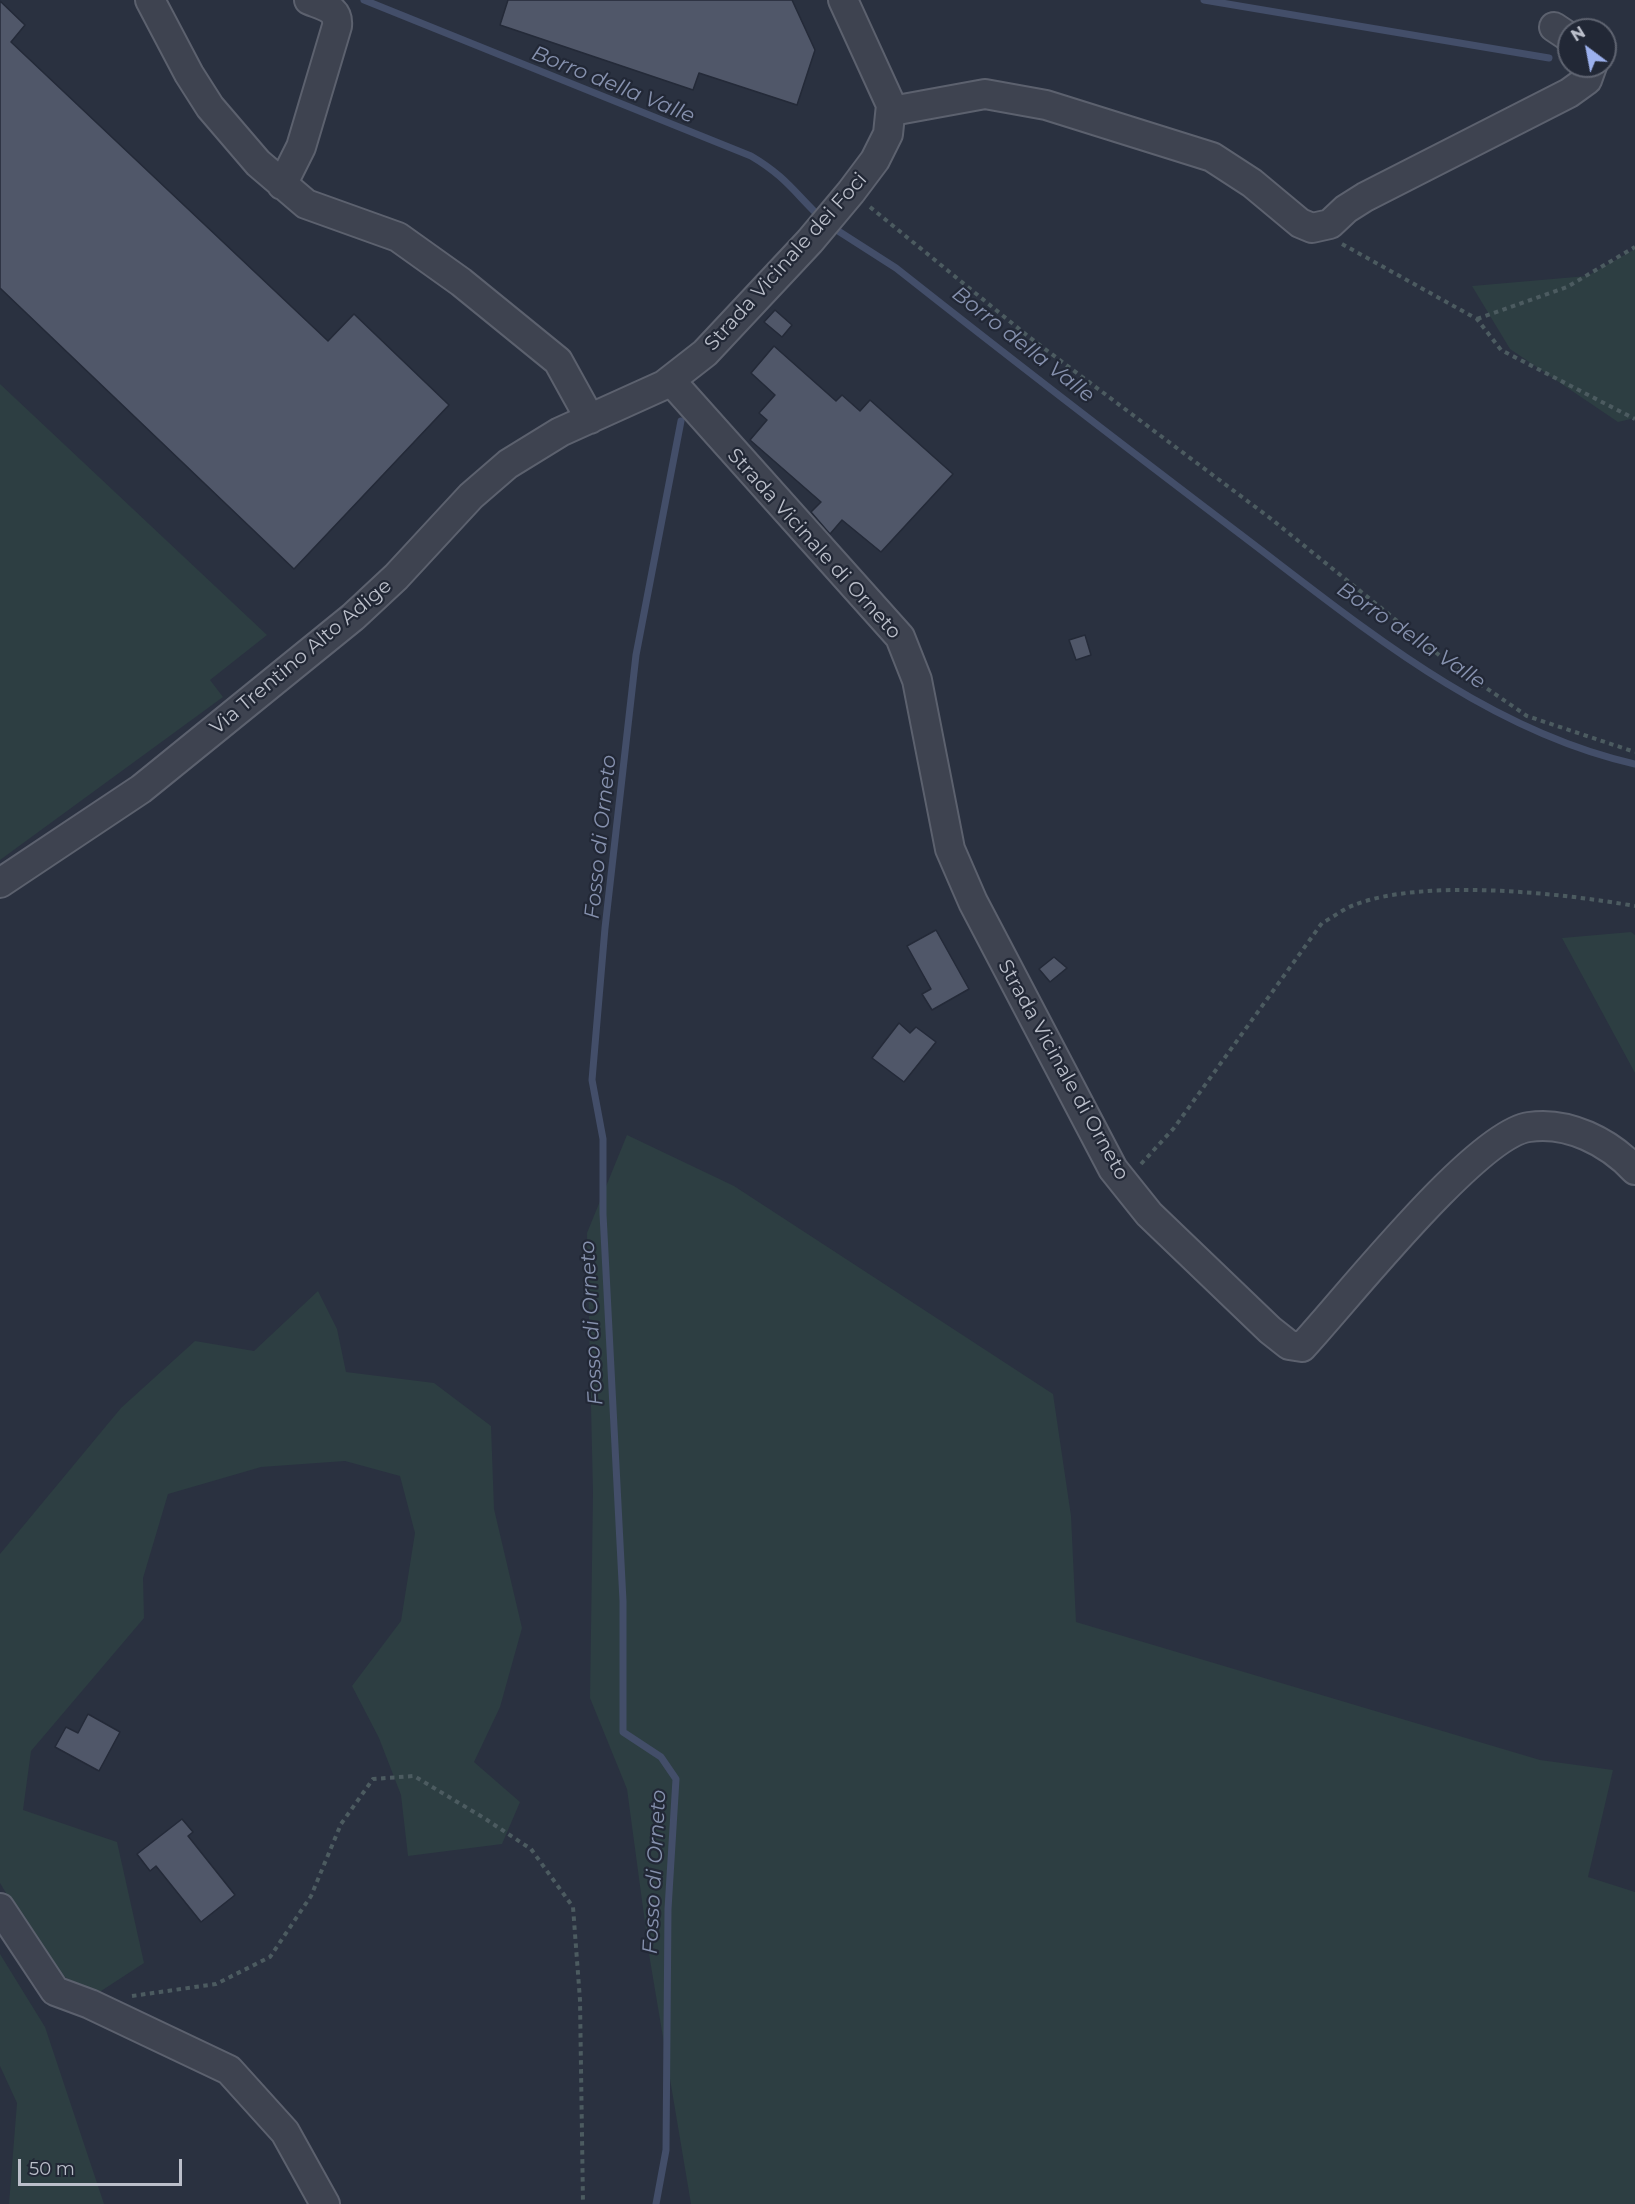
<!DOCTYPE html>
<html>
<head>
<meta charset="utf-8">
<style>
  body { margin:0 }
  #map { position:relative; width:1635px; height:2204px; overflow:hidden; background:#2a3140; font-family:Montserrat,sans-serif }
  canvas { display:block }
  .north { position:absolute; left:1557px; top:18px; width:60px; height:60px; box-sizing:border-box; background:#222836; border:2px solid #5f6471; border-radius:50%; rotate:328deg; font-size:16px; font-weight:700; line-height:24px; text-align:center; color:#bbbfca }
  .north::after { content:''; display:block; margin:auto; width:21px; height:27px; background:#9cb1ee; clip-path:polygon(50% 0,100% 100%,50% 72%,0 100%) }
  .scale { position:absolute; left:18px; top:2159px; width:164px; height:27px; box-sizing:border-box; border:3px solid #bbbfca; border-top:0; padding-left:8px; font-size:18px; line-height:21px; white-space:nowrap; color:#bbbfca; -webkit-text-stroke:4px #222836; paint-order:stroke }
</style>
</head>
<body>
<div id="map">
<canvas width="1635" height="2204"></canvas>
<div class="north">N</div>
<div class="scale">50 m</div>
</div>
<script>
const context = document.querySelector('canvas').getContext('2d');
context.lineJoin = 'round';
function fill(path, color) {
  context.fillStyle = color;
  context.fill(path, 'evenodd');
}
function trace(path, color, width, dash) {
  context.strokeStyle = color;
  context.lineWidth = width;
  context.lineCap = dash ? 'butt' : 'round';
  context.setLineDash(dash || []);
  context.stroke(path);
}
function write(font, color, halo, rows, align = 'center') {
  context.font = font + ' Montserrat,sans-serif';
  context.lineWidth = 4.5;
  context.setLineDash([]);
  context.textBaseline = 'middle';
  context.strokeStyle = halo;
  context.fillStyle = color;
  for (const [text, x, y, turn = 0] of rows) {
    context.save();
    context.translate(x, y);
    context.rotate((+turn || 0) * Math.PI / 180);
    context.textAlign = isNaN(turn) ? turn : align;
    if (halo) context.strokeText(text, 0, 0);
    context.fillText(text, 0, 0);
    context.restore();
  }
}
fill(new Path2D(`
  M1635 249V418L1618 422 1510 349 1472 286 1587 276Z
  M0 384 267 635 210 680 223 697 0 860Z
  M1631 932 1635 935V1073L1562 938Z
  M627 1135 734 1186 1053 1394 1071 1516 1076 1622 1540 1760 1613 1770 1588 1877 1635 1892V2204H691L650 1960 627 1789 590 1698 593 1493 587 1233Z
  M318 1291 337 1329 346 1372 434 1383 491 1426 494 1509 522 1628 500 1707 474 1762 520 1802 502 1844 408 1856 401 1795 379 1738 352 1686 401 1621 415 1533 400 1476 345 1461 261 1467 168 1494 143 1578 144 1618 31 1751 23 1810 117 1842 144 1963 98 1993 83 1989 50 1967 0 1883V1554L121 1408 195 1341 254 1351Z
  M0 1954 45 2027 104 2204H9L17 2103 0 2066Z`), '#2d3e42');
trace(new Path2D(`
  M364 0 751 156C785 176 794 192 821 218
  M1204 0 1549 58
  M832 227 896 268C1010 358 1124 446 1240 534 1360 625 1484 730 1635 764
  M656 2204 666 2150 668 1909 676 1779 661 1757 623 1732V1601L603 1214V1139L592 1080 605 928 636 655 681 421`), '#434e69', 7);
const building = new Path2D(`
  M508 0H792L815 50 797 105 699 73 693 90 500 25Z
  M0 1 25 25 11 42 328 341 354 314 449 405 294 569 0 288Z
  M775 310 792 325 782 337 764 322Z
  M774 346 836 401 842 395 860 411 870 400 953 474 881 552 842 520 830 534 811 512 821 502 750 440 767 420 759 413 775 395 751 373Z
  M1085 635 1091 655 1076 660 1069 640Z
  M936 930 969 989 932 1010 922 994 931 989 907 946Z
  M1054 957 1067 968 1050 982 1039 969Z
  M899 1023 910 1033 916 1027 936 1042 904 1082 872 1058Z
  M88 1714 120 1732 99 1771 55 1747 66 1727 78 1733Z
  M182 1819 193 1832 188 1836 235 1895 201 1922 156 1866 150 1871 137 1854Z`);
fill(building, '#505769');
trace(building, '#242a38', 1.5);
const minor = new Path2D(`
  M150 0 189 74 210 107 258 163 306 204 398 237 461 282 558 361 590 419
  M1554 27 1569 37
  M892 111 985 94 1046 105 1212 157 1252 183 1300 223 1312 228 1330 224 1346 209 1365 197 1569 93 1587 80 1592 66
  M282 185 301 147 337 26C339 8 323 6 309 0
  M671 381 900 637 917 680 950 849 973 902 1113 1169 1149 1214 1270 1330 1289 1345 1302 1347C1344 1302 1476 1134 1529 1127 1568 1121 1609 1142 1635 1170
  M0 883 141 789 353 617 396 577 471 496 508 464 560 432 664 385 705 353 810 241 851 192 875 160 888 134 891 105 843 0
  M0 1908 55 1991 90 2004 229 2070 285 2132 325 2204`);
trace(minor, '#5c616e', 32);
trace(new Path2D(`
  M870 207 1029 337 1270 518 1444 659 1527 716 1635 752
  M1342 244 1477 319 1501 350 1635 419
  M1477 319 1567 287 1635 247
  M1141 1164 1174 1128 1322 923C1332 918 1343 909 1354 905 1423 878 1561 893 1635 906
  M132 1996 216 1984 270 1957 311 1896 341 1824 373 1779 414 1776 484 1818 531 1849 573 1907 580 2000 583 2204`), '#4c5b60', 4, [4.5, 4.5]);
trace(minor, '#3e4350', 28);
write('20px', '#bbbfca', '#222836', [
  ["Strada Vicinale dei Foci",786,262,-48],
  ["Strada Vicinale di Orneto",814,544,48],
  ["Via Trentino Alto Adige",301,657,-40],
  ["Strada Vicinale di Orneto",1063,1070,61]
]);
write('italic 21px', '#8691ae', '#222836', [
  ["Borro della Valle",613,85,22],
  ["Borro della Valle",1023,345,38],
  ["Borro della Valle",1411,636,34],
  ["Fosso di Orneto",601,837,-84],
  ["Fosso di Orneto",592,1323,-93],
  ["Fosso di Orneto",655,1872,-87]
]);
</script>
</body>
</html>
